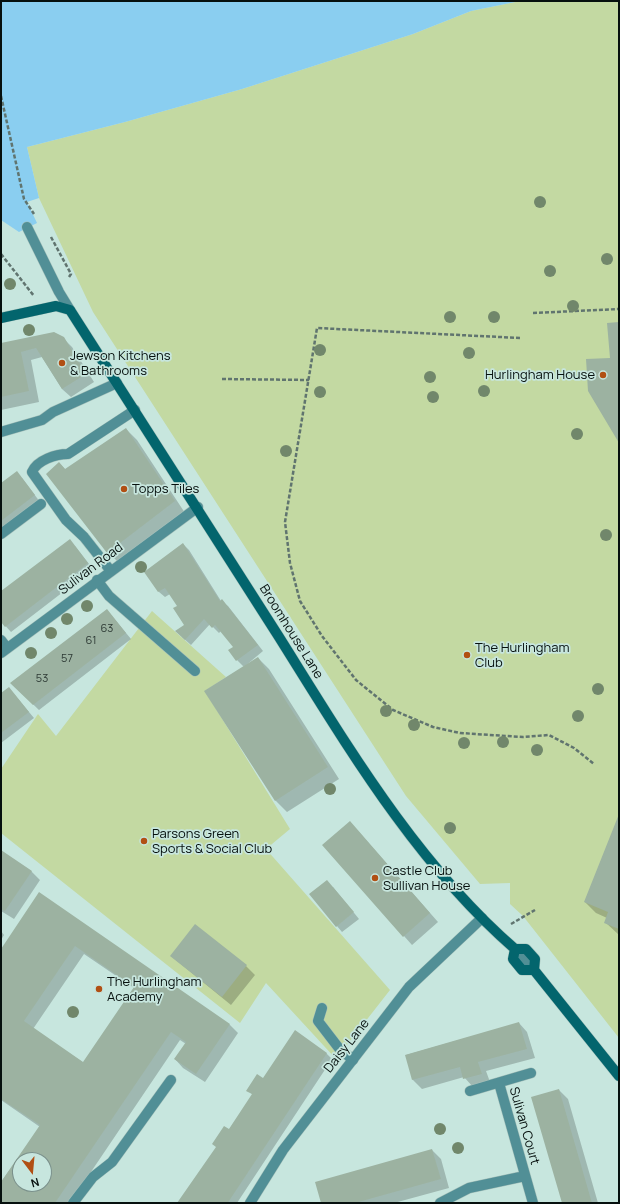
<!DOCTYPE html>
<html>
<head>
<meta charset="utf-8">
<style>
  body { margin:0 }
  #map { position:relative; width:620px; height:1204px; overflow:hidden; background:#c7e6de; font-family:Manrope,sans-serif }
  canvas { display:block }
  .frame { position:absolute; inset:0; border:2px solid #06100e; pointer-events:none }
  .north { position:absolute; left:12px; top:1152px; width:40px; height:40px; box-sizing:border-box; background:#c7e6de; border:1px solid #7a908b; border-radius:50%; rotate:164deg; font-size:11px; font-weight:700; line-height:16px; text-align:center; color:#06100e }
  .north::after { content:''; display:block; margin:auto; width:14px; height:18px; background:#b14f13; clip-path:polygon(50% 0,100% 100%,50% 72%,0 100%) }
</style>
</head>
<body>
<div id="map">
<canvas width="620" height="1204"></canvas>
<div class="frame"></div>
<div class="north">N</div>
</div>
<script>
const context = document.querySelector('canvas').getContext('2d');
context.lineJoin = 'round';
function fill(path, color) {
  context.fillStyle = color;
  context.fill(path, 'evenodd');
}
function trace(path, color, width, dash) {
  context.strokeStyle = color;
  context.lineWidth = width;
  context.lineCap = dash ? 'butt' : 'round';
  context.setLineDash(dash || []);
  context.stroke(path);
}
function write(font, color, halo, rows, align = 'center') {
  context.font = font + ' Manrope,sans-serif';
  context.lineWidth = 3.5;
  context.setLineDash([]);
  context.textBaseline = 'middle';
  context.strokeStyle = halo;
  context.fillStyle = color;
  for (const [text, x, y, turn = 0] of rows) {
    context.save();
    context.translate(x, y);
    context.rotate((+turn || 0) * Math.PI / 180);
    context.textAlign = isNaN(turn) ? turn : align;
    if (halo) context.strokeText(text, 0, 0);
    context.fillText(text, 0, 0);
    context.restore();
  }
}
fill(new Path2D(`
  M520 1H619V1038L523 916 510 904V883L480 884 406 796 93 312 39 198 27 147 125 122 242 89 413 34 471 11Z
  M152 611 226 677 205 691 290 829 266 849 390 990 336 1059 266 983 240 1023 1 833V769L38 714 56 736Z`), '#c3d9a2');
fill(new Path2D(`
  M1 1H520L471 11 413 34 242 89 125 122 27 147 39 198 27 202 37 223 19 232 1 220Z`), '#8acef0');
fill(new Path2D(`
  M63 338 72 347 94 382 71 397 62 389 42 357 31 360 39 402 1 410V344Z
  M126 429 137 440 185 513 119 563 108 552 59 463 66 470Z
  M22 478 40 502 4 529 1 526V484Z
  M183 544 189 550 221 601 228 606 263 651 244 667 237 660 234 647 221 631 219 633 210 624 191 645 182 637 185 626 178 606 170 594 165 597 159 592 146 572Z
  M75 546 93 569 11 632 1 621V592Z
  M107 610 131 639 39 710 11 683Z
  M258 658 269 669 339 779 287 812 276 801 206 691Z
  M9 688 34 718 1 743V694Z
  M619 816V935L605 922 607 918 596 913 585 902Z
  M358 831 438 922 412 945 404 936Z
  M1 851 31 871 40 880 14 919 1 911Z
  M333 887 359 919 342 932 310 894Z
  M39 893 230 1025 238 1033 205 1082 183 1068 175 1059 186 1044 180 1040 70 1203H1V1182L40 1127 1 1100V951ZM84 954 134 988 84 1063 33 1029ZM20 1160H44V1184H20Z
  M1 931 4 935 1 940Z
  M171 956 246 966 255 975 231 1005Z
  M519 1023 527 1032 535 1058 486 1071 490 1082 473 1087 464 1077 422 1089 413 1080 406 1055Z
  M326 1053 332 1059 237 1203H178L253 1095 248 1090 263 1079Z
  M559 1090 568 1099 598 1203H563Z
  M432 1150 441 1159 449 1188 394 1203H322Z`), '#0003');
fill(new Path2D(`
  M619 322V443L588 391 586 359 610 358 607 323Z
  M54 332 64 337 86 374 62 389 36 348 21 352 29 391 1 397V343Z
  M126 428 175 501 107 553 46 474 59 462 65 469Z
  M17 471 35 495 1 521V483Z
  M70 539 88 563 5 627 1 622V591Z
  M183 543 220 601 222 599 258 645 236 661 228 650 233 647 215 625 212 628 204 619 185 640 175 631 184 625 173 608 177 606 165 588 158 592 144 572Z
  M107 609 126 633 33 705 10 683Z
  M258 657 328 767 275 801 204 691Z
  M9 687 29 712 1 733V693Z
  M619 814V929L604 923 608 912 584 902Z
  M350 821 430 913 403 937 322 845Z
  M1 850 32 871 5 911 1 909Z
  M327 880 354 912 336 927 309 894Z
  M39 892 230 1024 196 1074 174 1059 186 1042 171 1032 55 1203H1V1182L40 1125 1 1099V949ZM75 946 134 987 83 1062 24 1021ZM20 1160H44V1184H20Z
  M195 924 247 965 222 997 170 956Z
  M519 1022 527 1049 478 1062 482 1074 463 1079 460 1067 412 1080 405 1055Z
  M295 1030 327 1053 229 1201 228 1203H177L216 1147 212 1144 224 1126 229 1129 252 1094 246 1091 257 1074 263 1078Z
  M559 1089 592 1203H562L531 1097Z
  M432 1149 441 1179 355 1203H321L315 1182Z`), '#9cb2a1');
const lane = new Path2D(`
  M27 227 59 292 70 310
  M1 432 42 420 53 412 117 383
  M1 534 41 504
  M110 570 84 537 66 520 32 472C37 460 56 454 68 454L135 410
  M97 580 109 596 195 671
  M1 640 7 648
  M515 949 534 970
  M322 1008 318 1021 338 1047 353 1060
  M499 1083 533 1203
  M470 1091 531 1073
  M73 1203 93 1177 112 1162 171 1080
  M440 1203 469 1188 525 1176`);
const street = new Path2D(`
  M1 653 198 507
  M250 1203 283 1150 409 987 482 918`);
const secondary = new Path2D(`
  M1 318 56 306 70 310C140 419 210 528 279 637 348 747 416 863 515 949H526L535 959 534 970
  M515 949 513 959 522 970H534L619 1076`);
trace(lane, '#a4bfb9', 11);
trace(street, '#a4bfb9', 11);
trace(secondary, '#a4bfb9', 11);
trace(new Path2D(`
  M1 96 24 199 34 214
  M51 237 71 274 69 277
  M1 254 34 296
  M533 313 619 309
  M520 338 317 328 285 522 290 563 300 601 322 636 356 680 393 710 433 727 460 733 523 737 549 735 574 748 594 764
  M222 379 309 380
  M511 924 535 910`), '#60746f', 2.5, [4, 2]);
trace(lane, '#518f96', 10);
trace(street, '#518f96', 10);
trace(secondary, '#03656d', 10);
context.fillStyle = '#71876b';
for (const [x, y] of [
  [540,202],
  [607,259],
  [550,271],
  [10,284],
  [573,306],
  [450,317],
  [494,317],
  [29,330],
  [320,350],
  [469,353],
  [430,377],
  [484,391],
  [320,392],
  [433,397],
  [577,434],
  [286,451],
  [606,535],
  [141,567],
  [87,606],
  [67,619],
  [51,633],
  [31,653],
  [598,689],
  [386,711],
  [578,716],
  [414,725],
  [503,742],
  [464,743],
  [537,750],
  [330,789],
  [450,828],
  [73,1012],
  [440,1129],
  [458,1148]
]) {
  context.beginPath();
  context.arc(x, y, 6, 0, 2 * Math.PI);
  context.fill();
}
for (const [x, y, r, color] of [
  [62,363,4,"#b14f13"],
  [603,375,4,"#b14f13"],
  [124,489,4,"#b14f13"],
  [467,655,4,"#b14f13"],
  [144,841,4,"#b14f13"],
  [375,878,4,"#b14f13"],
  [99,989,4,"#b14f13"]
]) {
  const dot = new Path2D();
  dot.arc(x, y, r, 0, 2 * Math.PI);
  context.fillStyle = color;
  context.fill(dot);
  trace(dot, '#c7e6de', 1.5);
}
write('11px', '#2c3833', null, [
  ["63",107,629],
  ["61",91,641],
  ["57",67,659],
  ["53",42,679]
]);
write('13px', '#06100e', '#c7e6de', [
  ["Jewson Kitchens",70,356],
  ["& Bathrooms",70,371],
  ["Hurlingham House",595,375,"right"],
  ["Topps Tiles",132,489],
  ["The Hurlingham",475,648],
  ["Club",475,663],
  ["Parsons Green",152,834],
  ["Sports & Social Club",152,849],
  ["Castle Club",383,871],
  ["Sullivan House",383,886],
  ["The Hurlingham",107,982],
  ["Academy",107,997]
], 'left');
write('13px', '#06100e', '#c7e6de', [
  ["Sulivan Road",91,569,-37],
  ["Broomhouse Lane",291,632,58],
  ["Daisy Lane",347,1046,-52],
  ["Sulivan Court",524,1126,74]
]);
</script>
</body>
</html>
